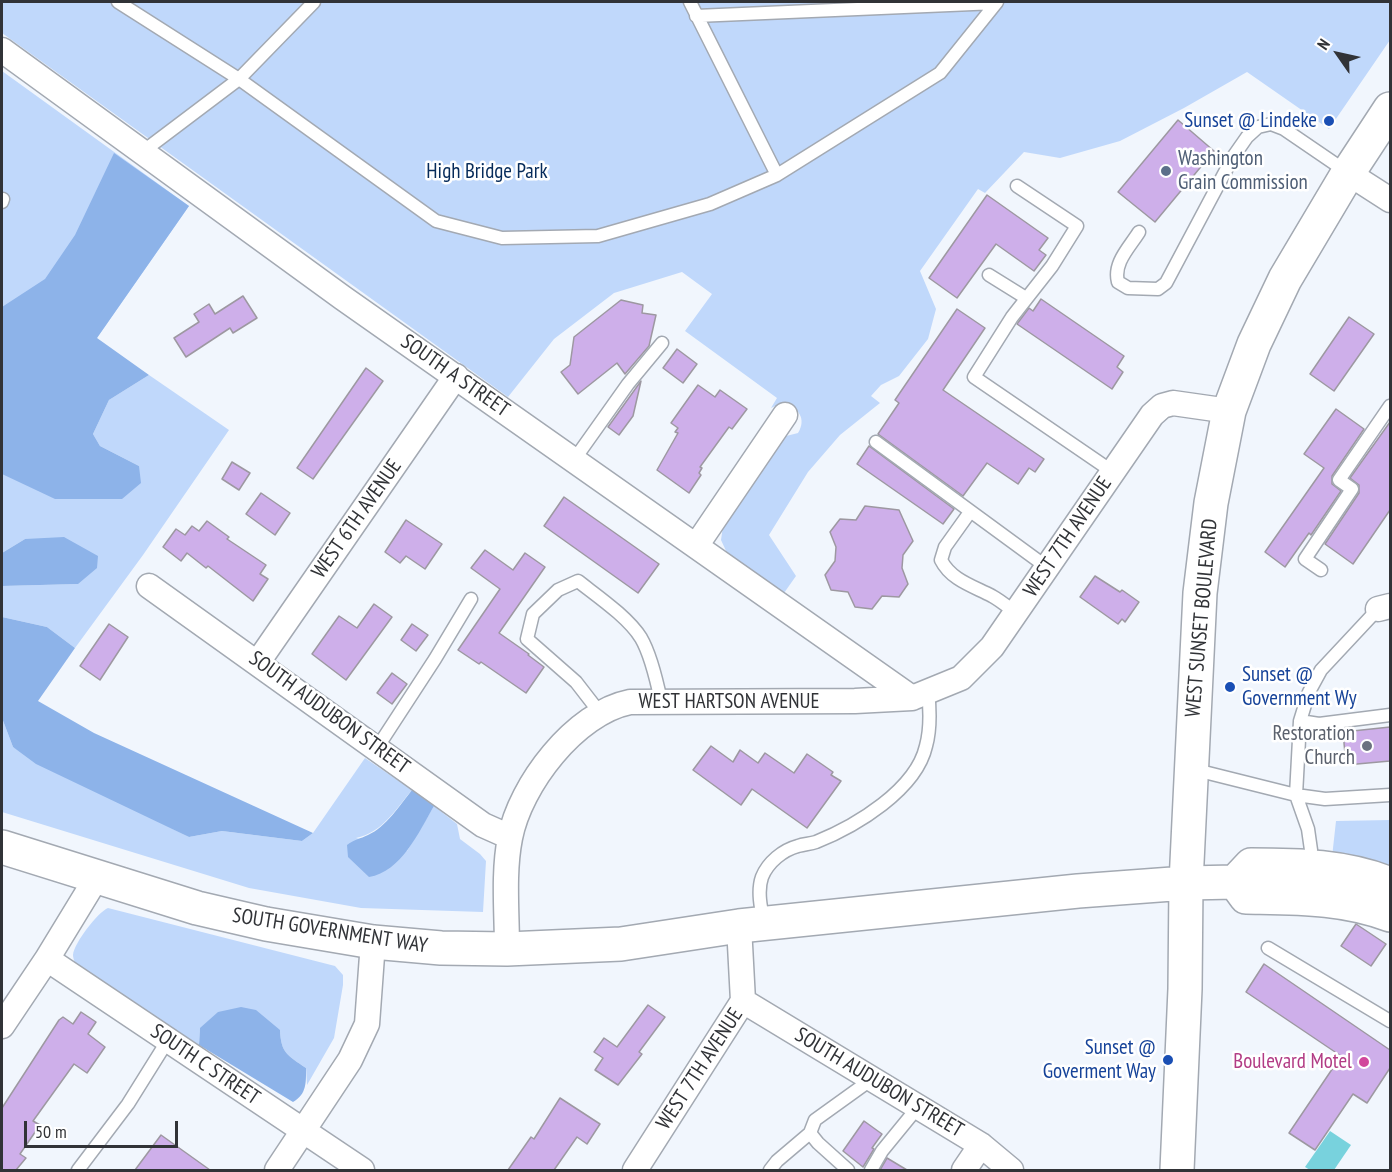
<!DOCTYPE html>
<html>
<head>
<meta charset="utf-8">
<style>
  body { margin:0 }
  #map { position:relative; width:1392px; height:1172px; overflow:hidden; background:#f1f6fd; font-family:"PT Sans Narrow",sans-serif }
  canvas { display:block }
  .frame { position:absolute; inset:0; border:3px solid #313337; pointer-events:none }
  .north { position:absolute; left:1308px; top:24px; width:60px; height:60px; -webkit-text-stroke:4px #fff; paint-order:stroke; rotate:304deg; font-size:16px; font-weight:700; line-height:24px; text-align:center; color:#313337 }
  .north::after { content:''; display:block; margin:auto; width:21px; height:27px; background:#313337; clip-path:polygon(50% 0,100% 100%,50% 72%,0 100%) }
  .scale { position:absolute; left:24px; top:1121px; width:154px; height:27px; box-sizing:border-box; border:3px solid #313337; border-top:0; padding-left:8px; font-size:18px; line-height:21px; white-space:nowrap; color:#313337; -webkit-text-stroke:4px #fff; paint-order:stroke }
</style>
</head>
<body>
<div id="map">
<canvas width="1392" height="1172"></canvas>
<div class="frame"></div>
<div class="north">N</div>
<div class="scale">50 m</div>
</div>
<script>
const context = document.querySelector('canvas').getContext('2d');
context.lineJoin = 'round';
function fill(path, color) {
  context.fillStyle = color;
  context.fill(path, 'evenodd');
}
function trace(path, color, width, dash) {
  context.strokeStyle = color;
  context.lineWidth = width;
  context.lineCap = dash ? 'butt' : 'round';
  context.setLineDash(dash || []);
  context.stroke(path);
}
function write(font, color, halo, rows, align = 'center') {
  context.font = font + ' "PT Sans Narrow",sans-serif';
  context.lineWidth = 5;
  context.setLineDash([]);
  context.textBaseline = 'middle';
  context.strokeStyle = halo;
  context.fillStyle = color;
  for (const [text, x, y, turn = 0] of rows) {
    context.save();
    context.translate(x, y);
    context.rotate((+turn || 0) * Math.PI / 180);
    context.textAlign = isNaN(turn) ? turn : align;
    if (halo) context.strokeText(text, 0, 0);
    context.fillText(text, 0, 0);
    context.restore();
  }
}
fill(new Path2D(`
  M2 2H1390V40L1329 129 1247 72 1184 108 1120 141 1060 158 1024 152 985 193 978 189 920 271 936 309 928 339 899 376 881 385 871 396 880 403 840 435 808 472 769 535 796 576 784 593 727 553 721 540 723 526 774 439 798 433C807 419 798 407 784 402L771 408 777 398 685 331 712 294 682 272 614 293 554 339 508 397 2 33Z
  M2 71 189 206 2 474 139 466 100 446 93 434 109 400 149 375 229 430 143 555 75 648 47 627 2 617V586L78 584 25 539 2 553Z
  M2 718 13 747 189 837 222 831 302 841 313 833 365 758 412 790C396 809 382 833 356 838L407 851 434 806 457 824 460 839 480 854 486 861 483 912 361 908 249 888 2 812Z
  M1390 820V873L1332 857 1336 821Z
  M108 908 335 966 343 975V985L334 1038 307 1085 306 1068C287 1055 281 1053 280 1030L200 1028 199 1045 77 969C76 965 73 959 73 955 74 943 98 912 108 908Z`), '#c0d8fb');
fill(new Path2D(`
  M114 153 189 206 97 338 149 375 109 400 93 434 100 446 139 466 141 483 122 499H55L2 474V307L45 279 75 235Z
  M64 537 98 556 97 568 78 584 2 586V553L25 539Z
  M2 617 47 627 75 648 38 701 94 733 313 833 302 841 222 831 189 837 36 764 13 747 2 718Z
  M412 790 434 806C419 832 401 872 369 877L348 857 347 845C355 839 360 839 368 835 386 827 400 805 412 790Z
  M241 1007 256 1010 280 1030C281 1053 287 1055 306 1068 306 1082 307 1094 293 1102L199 1045 200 1028 218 1012Z`), '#8db3e9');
fill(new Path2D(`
  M1330 1131 1351 1145 1334 1170H1310L1305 1167Z`), '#78d2dd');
const building = new Path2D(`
  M1178 120 1214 151 1155 222 1118 192Z
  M987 195 1048 238 1039 250 1046 255 1034 271 996 244 957 298 929 278Z
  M243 296 257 318 233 333 230 328 186 357 174 338 199 322 194 314 209 304 215 314Z
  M1041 299 1124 356 1117 367 1123 372 1112 389 1017 324 1029 308 1033 311Z
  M621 300 643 305 642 313 656 315 649 346 625 374 617 363 578 394 561 372 570 365 574 337Z
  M957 309 985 328 943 390 1044 459 1035 472 1029 468 1018 484 987 463 963 496 878 434 899 403 895 400Z
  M1349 317 1374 334 1334 391 1310 374Z
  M677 349 697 364 683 383 663 368Z
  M366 368 383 381 313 479 297 468Z
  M641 381 633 416 619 435 608 427Z
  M698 385 715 397 720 390 747 409 732 429 729 427 700 467 702 468 699 473 701 475 689 493 657 470 678 433 675 432 678 428 671 423Z
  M1336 409 1364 429 1332 476V484L1341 491 1311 535 1309 533 1285 567 1265 552 1324 468 1304 454Z
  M1390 422V510L1353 564 1325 544 1359 493V485L1350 478Z
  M869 446 954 509 943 524 857 464Z
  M232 462 250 473 239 490 222 479Z
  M261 493 290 513 275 535 246 514Z
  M564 497 659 564 638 593 544 526Z
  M865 506 899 510 913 541 903 555 902 568 908 584 899 597 882 596 872 609 855 607 848 592 831 590 825 575 835 561 836 547 830 532 840 519 856 520Z
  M406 520 442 544 425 569 406 556 400 563 385 552Z
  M207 521 229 537 227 539 266 565 260 574 268 579 253 601 208 566 206 568 187 553 181 561 163 547 176 529 185 535 192 526 199 531Z
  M485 550 513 570 525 553 545 567 499 633 529 654 528 655 544 667 526 693 481 662 479 664 458 650 500 589 471 568Z
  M1095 576 1120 592 1122 590 1139 602 1125 622 1122 619 1118 624 1080 597Z
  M374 604 392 617 346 680 312 654 339 616 357 628Z
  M109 624 128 637 100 680 80 666Z
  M412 624 428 635 416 651 401 640Z
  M392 673 407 684 392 704 377 693Z
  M1390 727V761L1346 765 1343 732Z
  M711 746 733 762 740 750 758 763 765 753 794 773 807 754 833 772 831 775 841 781 807 828 752 789 741 805 693 770Z
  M1356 924 1386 944 1371 966 1341 946Z
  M1264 964 1390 1050V1068L1367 1103 1353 1094 1315 1150 1289 1133 1341 1056 1246 992Z
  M648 1005 665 1017 639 1052 642 1054 618 1085 595 1070 603 1058 594 1052 604 1038 617 1047Z
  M81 1012 96 1022 88 1034 105 1047 87 1073 74 1064 33 1121 40 1125 20 1154 26 1158 16 1170H2V1108L59 1020 63 1017 73 1024Z
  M560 1098 600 1124 587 1144 577 1137 554 1170H508L531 1137 534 1139Z
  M864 1121 882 1134 872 1148 874 1149 863 1167 843 1151Z
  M161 1135 210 1170H135Z
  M887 1158 907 1170H880Z`);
fill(building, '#ceafea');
trace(building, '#9d98a1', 1.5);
const lane = new Path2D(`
  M118 2 239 79 436 221 502 238 598 236 710 204 777 175 940 73 997 2
  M690 2 777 175
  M696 16 996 3
  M141 153 239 79 314 2
  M1017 186 1077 226 1052 266 1012 317 974 377 1113 472
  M2 202 3 199
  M1139 232C1129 248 1113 263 1118 282L1128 288 1158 289 1166 283 1233 157 1247 137 1258 127 1271 124 1284 129 1347 172
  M989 275 1026 298
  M876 442 1048 568
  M574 460 628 384 662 343
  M970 512 945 547 941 560C951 580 973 586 992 596 1001 601 1008 607 1016 613
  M1321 570 1305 559 1352 489 1339 480 1390 406
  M600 713 576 682 527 639 533 614 558 590 578 581C597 596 628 617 641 638 651 655 657 682 661 701
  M1300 721 1319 724 1390 715
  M377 748 435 659 471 599
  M1192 769 1296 795 1325 799 1390 795
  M1309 866 1311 850 1308 829 1296 795 1300 721 1309 692 1321 670 1378 609
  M764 923C761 909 757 891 762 877 768 862 783 850 798 846 804 844 810 844 816 842 856 826 916 790 926 746 931 728 930 709 928 691
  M1268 948 1390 1021
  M78 1170 128 1104 168 1040
  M770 1170 777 1161 810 1133
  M848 1170 818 1143 810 1133 815 1120 872 1079
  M871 1170 882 1151 918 1107`);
const street = new Path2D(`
  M2 50 343 298 912 698
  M1348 173 1390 200
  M696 546 785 415
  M149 586 483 825 510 837
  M1378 609 1390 606
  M258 662 456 376
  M507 949C507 913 503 873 510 838 520 785 575 713 630 702L855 701 912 698 961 678 992 647 1152 415 1162 406 1173 403 1229 411
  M47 959 362 1170
  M743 1001 981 1145 1011 1170
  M2 1026 47 959 97 877
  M277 1170 350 1060 367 1024 373 942
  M635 1170 743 1001 739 926
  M964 1170 981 1145`);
const secondary = new Path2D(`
  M1235 882 1246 897C1295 898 1344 897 1390 915
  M1186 883 1235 882 1251 865C1298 865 1346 866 1390 884`);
const primary = new Path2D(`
  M2 847 197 908 266 924 373 942 441 948 507 949 621 944 739 926 1078 891 1186 883
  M1177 1170 1185 989 1186 883 1200 593 1211 503 1229 411 1254 344 1285 279 1348 173 1390 109`);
trace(lane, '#a3a9b2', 15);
trace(street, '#a3a9b2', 27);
trace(secondary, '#a3a9b2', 36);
trace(primary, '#a3a9b2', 36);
trace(lane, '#fff', 12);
trace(street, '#fff', 24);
trace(secondary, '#fff', 33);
trace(primary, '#fff', 33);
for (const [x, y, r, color] of [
  [1329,121,6,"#1a4fb4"],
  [1166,171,6,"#5c6f8a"],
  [1230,687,6,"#1a4fb4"],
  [1367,746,6,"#6b7280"],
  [1168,1060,6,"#1a4fb4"],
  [1364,1062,6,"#d1479c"]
]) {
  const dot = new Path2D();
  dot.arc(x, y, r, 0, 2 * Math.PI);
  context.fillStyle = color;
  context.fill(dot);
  trace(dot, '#fff', 2);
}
write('21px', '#164399', '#fff', [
  ["Sunset @ Lindeke",1317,121],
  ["Sunset @",1242,675,"left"],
  ["Government Wy",1242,699,"left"],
  ["Sunset @",1156,1048],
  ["Goverment Way",1156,1072]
], 'right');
write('21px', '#4e5e75', '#fff', [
  ["Washington",1178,159],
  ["Grain Commission",1178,183]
], 'left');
write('21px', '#062b5a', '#fff', [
  ["High Bridge Park",487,172]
]);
write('21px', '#313337', '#fff', [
  ["SOUTH A STREET",455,376,35],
  ["WEST 6TH AVENUE",357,519,-55],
  ["WEST 7TH AVENUE",1068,537,-56],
  ["WEST SUNSET BOULEVARD",1202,618,-85],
  ["WEST HARTSON AVENUE",729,702],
  ["SOUTH AUDUBON STREET",329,713,36],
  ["SOUTH GOVERNMENT WAY",330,931,9],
  ["SOUTH C STREET",205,1065,34],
  ["WEST 7TH AVENUE",700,1069,-57],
  ["SOUTH AUDUBON STREET",879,1083,31]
]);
write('21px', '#5b616d', '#fff', [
  ["Restoration",1355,734],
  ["Church",1355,758]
], 'right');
write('21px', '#b23c85', '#fff', [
  ["Boulevard Motel",1352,1062]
], 'right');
</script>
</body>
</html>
